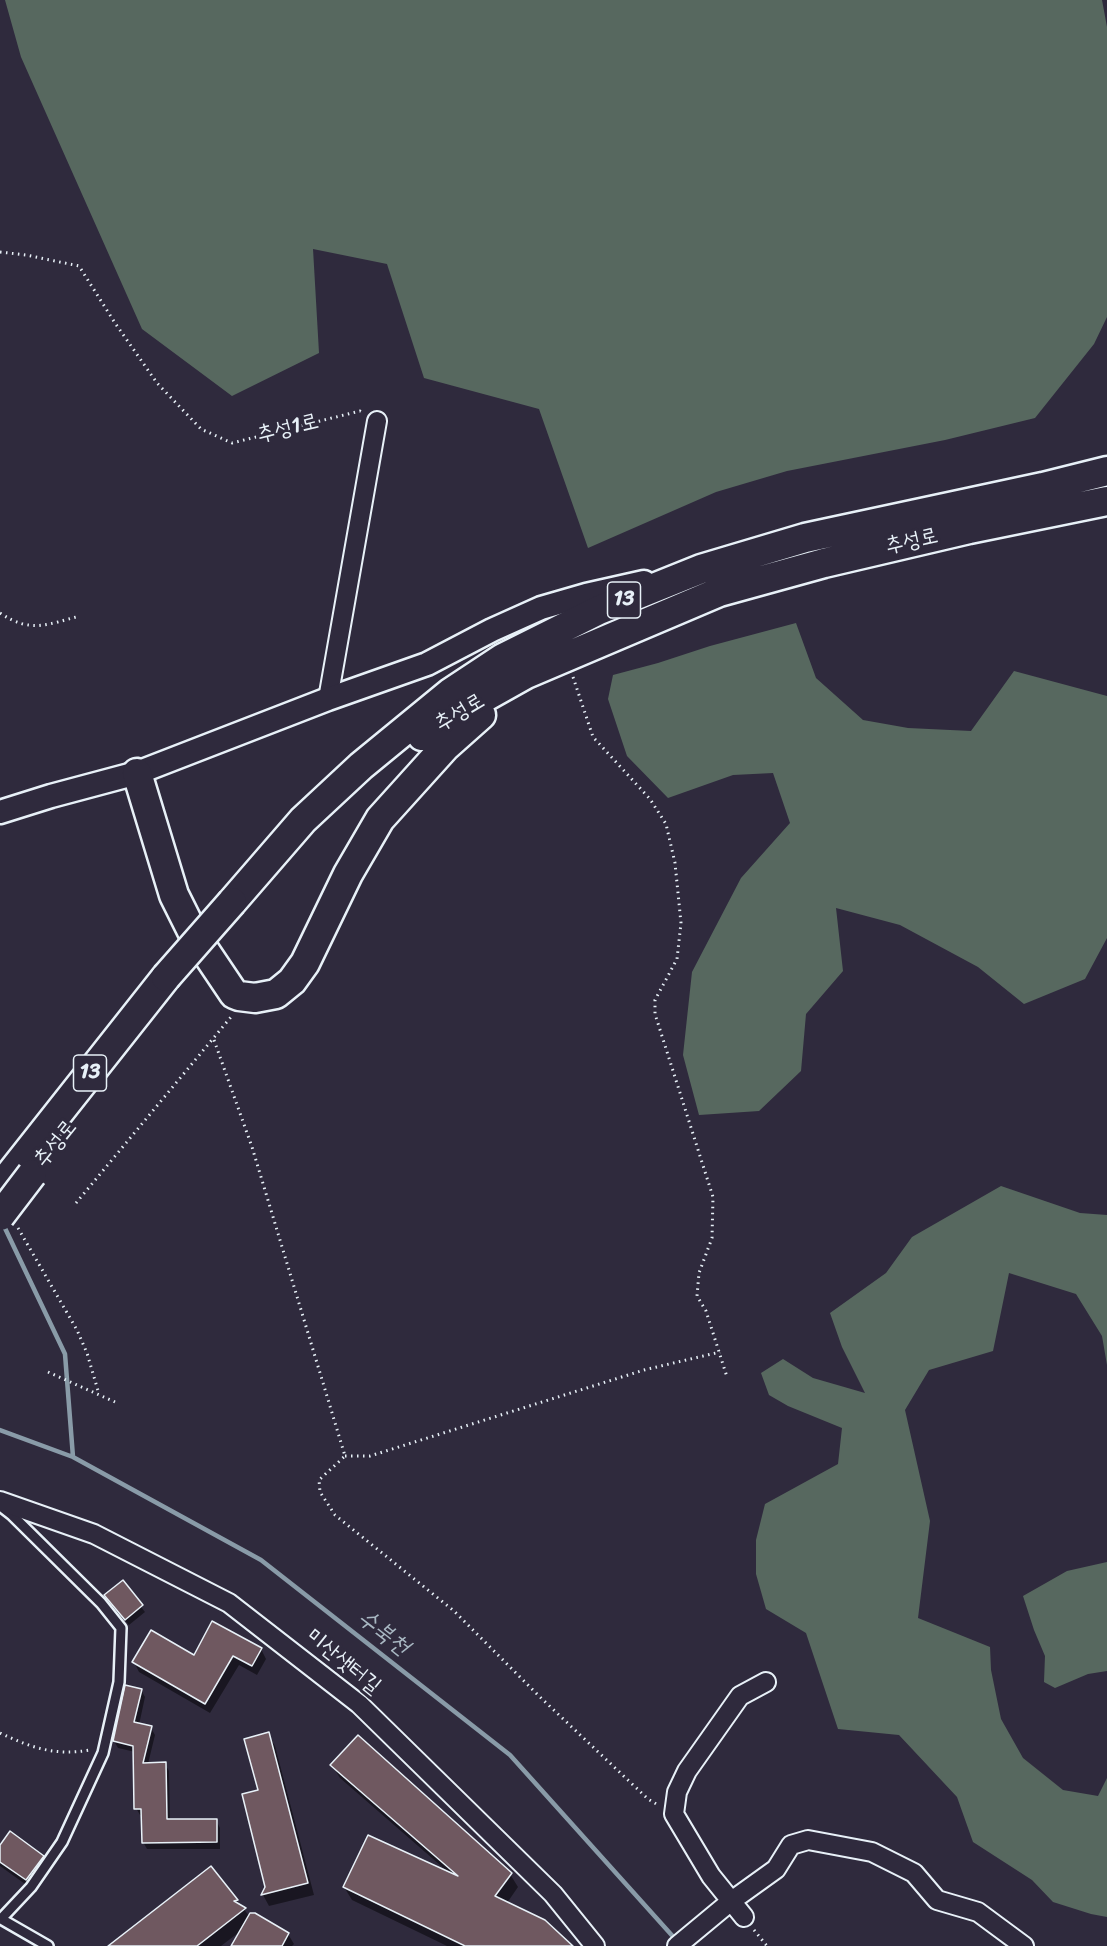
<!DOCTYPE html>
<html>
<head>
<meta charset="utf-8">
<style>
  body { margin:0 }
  canvas { display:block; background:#2f2a3d }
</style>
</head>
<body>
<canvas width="1107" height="1946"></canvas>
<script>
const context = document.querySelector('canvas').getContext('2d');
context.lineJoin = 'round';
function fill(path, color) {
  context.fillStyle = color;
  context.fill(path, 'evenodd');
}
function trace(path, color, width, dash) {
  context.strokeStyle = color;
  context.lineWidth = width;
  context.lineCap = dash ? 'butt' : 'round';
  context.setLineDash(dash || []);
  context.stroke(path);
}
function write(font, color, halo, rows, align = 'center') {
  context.font = font + ' Sriracha,"Poor Story",sans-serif';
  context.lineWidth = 6;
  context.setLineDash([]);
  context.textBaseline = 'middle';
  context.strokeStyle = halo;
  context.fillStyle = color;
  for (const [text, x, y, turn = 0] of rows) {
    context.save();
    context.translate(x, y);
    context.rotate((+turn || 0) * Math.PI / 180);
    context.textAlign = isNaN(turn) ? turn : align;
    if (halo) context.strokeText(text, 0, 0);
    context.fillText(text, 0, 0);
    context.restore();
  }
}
fill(new Path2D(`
  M5 0H1102L1107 27V317L1094 344 1035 418 945 440 787 471 716 492 588 548 539 409 424 378 387 264 313 249 319 353 232 396 142 329 21 57Z
  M796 623 816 678 863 720 908 728 971 731 1014 671 1107 696V938L1085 979 1024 1004 978 967 900 925 836 908 843 971 806 1014 801 1071 759 1111 699 1115 683 1055 692 972 741 878 790 823 773 773 733 775 668 798 627 756 608 699 613 675 658 663 710 646Z
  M1001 1186 1080 1213 1107 1215V1365L1102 1336 1076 1294 1009 1273 993 1351 929 1370 905 1410 930 1521 918 1618 990 1647 991 1670 1001 1719 1023 1758 1063 1790 1098 1796 1107 1778V1917L1091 1914 1053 1902 1032 1880 973 1842 957 1797 899 1735 838 1729 806 1633 766 1609 756 1574V1540L765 1504 838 1464 842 1428 788 1406 769 1395 761 1373 783 1359 813 1378 865 1393 842 1347 830 1313 886 1273 912 1237Z
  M1107 1562V1671L1088 1674 1055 1688 1044 1682 1045 1656 1034 1630 1023 1596 1067 1571Z`), '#57685f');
fill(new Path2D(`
  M122 1582 145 1612 129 1625 109 1601Z
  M261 1649 266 1659 257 1675 239 1665 210 1713 139 1672 134 1662Z
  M141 1690 145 1697 139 1725 151 1728 155 1735 148 1764H165L169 1771 170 1821 216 1820 220 1828V1849H147L143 1842V1815H140L136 1808 135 1752 118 1748 114 1741Z
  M268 1734 275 1746 314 1895 269 1906 263 1895 267 1887 260 1791Z
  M332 1765 510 1874 518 1887 507 1903 571 1946H447L352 1900 344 1887 448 1872 340 1778Z
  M0 1848 43 1857 48 1866 32 1889 0 1866Z
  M211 1868 250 1917 252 1913 288 1934 294 1944 292 1946H233L242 1930 221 1946H112Z`), '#0007');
trace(new Path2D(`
  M3 1224 65 1354 73 1457
  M0 1430 73 1457 261 1560 510 1755 677 1941`), '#899ba8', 4.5);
const building = new Path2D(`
  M123 1580 143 1605 125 1620 104 1595Z
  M212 1621 262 1648 252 1666 233 1656 205 1704 132 1662 151 1630 194 1655Z
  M125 1685 142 1689 134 1722 152 1726 143 1763 166 1762 167 1819H217V1842L142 1843 141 1809H134L133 1746 113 1741Z
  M269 1732 308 1883 261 1895 265 1887 242 1794 258 1790 244 1739Z
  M358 1735 512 1873 495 1896 545 1920 573 1946H465L343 1887 368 1835 458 1876 330 1765Z
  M10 1831 44 1856 26 1880 0 1862V1845Z
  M211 1866 238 1900 234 1901 246 1908 197 1946H108Z
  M250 1913H255L289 1933 282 1946H231Z`);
fill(building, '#6f5860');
trace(building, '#e8f1f8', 1.5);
const service = new Path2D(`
  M3 1508 12 1515 101 1603 121 1628 119 1682 103 1753 62 1842 31 1887 1 1919 48 1946`);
const minor = new Path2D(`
  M328 699 377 421
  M0 1501 94 1534 229 1603 359 1704 553 1894 595 1946
  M744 1917 711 1876 674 1814 677 1792 687 1771 740 1696 766 1682
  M677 1946 730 1902 776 1869 791 1845 808 1840 872 1852 914 1873 937 1900 978 1912 1024 1946`);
const tertiary = new Path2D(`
  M0 812 51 796 137 773 328 699 427 664 492 630 541 608 586 595 644 582`);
const primary = new Path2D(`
  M422 736 460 711 526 674 719 592 824 563 969 529 1107 501
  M137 773 174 895 193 933 234 994 239 996 255 998 276 994 292 981 305 963 348 874 380 819 445 747 481 715
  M232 902 303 820 361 766 450 693 503 658 599 610 701 569 805 538 1043 487 1107 471
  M0 1187 166 977`);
trace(service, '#e8f1f8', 14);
trace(minor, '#e8f1f8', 22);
trace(tertiary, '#e8f1f8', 27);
trace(primary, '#e8f1f8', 33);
trace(new Path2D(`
  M0 252 26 255 79 266 115 323 157 383 201 429 232 443 360 411 362 412
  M0 613C31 634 48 624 80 616
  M573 677 593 737 650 799 666 824 675 863 681 923 677 959 655 1000V1014L713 1197 712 1238 699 1273 697 1296 706 1311 727 1377
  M214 1040 252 1147 345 1456 319 1480 320 1492 335 1515 454 1611 540 1697 648 1799 658 1805
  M76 1203 231 1017
  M18 1228 77 1330 87 1353 99 1394
  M48 1372 115 1402
  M345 1456H370L644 1370 720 1352
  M0 1733C32 1748 55 1756 90 1750
  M754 1930 767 1946`), '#e8f1f8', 3, [1.5, 4.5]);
trace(service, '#2f2a3d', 9);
trace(minor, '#2f2a3d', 18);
trace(tertiary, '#2f2a3d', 22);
trace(primary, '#2f2a3d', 28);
const primaryBridge = new Path2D(`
  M166 977 232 902
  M0 1216 32 1174`);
trace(primaryBridge, '#e8f1f8', 33, []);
trace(primaryBridge, '#2f2a3d', 28);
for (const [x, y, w] of [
  [624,600,33],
  [90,1073,33]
]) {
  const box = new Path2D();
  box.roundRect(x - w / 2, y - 18, w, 36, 4.5);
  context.fillStyle = '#2f2a3d';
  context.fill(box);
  trace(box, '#e8f1f8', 1.5);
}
write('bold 21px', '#e8f1f8', null, [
  ["13",624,600],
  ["13",90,1073]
]);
write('22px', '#e8f1f8', '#2f2a3d', [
  ["추성1로",288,429,-14],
  ["추성로",912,542,-13],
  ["추성로",460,713,-31],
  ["추성로",56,1144,-51],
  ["미산샛터길",343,1662,39]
]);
write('italic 24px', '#a8b7c2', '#2f2a3d', [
  ["수북천",383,1633,38]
]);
</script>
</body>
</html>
